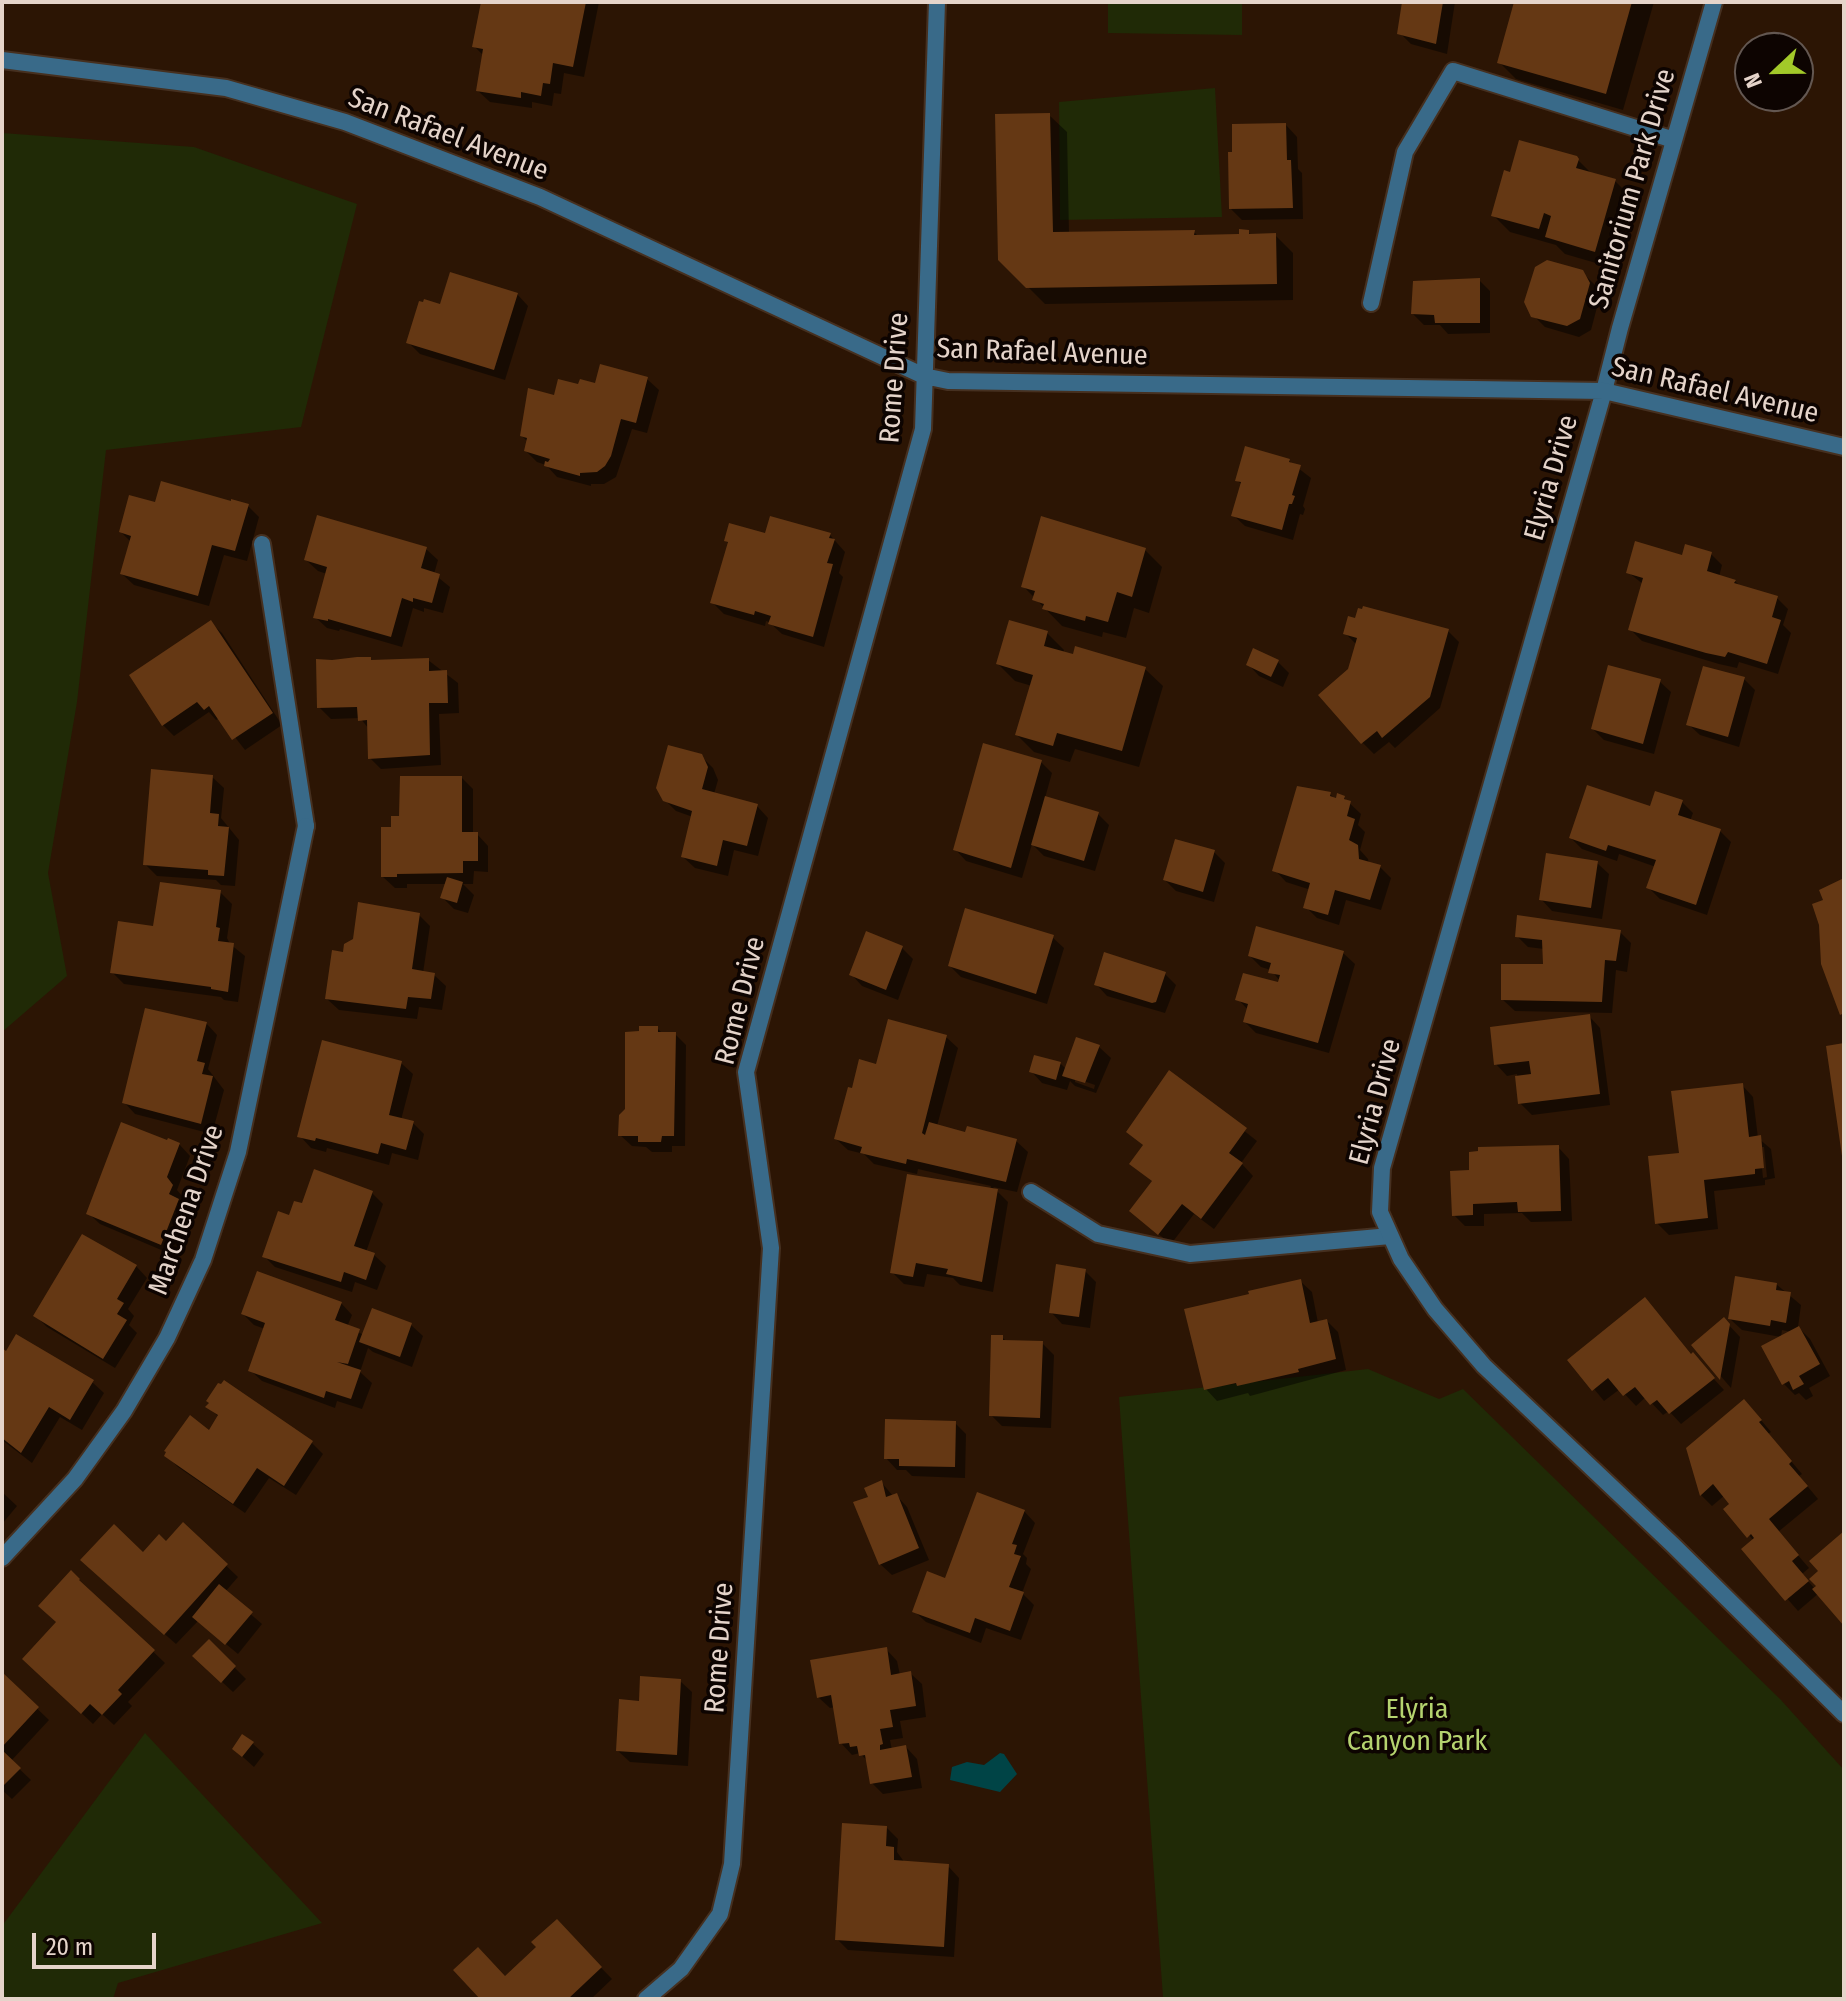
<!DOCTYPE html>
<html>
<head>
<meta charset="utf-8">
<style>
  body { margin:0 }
  #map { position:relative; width:1846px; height:2001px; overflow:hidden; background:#2c1504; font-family:"Fira Sans Condensed",sans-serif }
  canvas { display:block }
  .frame { position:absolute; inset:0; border:4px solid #e5d4ca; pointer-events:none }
  .north { position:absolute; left:1734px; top:32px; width:80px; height:80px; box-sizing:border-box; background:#0d0401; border:2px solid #635751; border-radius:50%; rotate:248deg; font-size:22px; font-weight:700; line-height:32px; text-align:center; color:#e5d4ca }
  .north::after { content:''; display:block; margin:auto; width:28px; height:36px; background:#a2c929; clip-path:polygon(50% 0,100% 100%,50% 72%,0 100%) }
  .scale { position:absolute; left:32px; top:1933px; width:124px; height:36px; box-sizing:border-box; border:4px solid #e5d4ca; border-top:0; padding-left:10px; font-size:24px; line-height:28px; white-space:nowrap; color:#e5d4ca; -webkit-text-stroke:6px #0d0401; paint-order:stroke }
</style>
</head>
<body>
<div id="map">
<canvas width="1846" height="2001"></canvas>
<div class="frame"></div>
<div class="north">N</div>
<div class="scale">20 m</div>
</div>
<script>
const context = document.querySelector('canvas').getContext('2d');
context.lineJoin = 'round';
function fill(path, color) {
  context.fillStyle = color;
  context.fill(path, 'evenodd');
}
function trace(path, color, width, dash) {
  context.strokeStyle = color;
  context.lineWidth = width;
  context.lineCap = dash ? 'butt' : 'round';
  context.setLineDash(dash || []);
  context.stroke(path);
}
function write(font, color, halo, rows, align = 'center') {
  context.font = font + ' "Fira Sans Condensed",sans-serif';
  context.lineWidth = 7;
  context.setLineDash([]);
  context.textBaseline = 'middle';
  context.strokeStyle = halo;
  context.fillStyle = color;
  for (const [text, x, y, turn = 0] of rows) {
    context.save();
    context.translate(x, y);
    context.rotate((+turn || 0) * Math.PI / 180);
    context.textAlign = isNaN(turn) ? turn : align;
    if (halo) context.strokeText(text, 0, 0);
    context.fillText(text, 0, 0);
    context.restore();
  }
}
fill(new Path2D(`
  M1108 2H1242V35L1108 33Z
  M1215 88 1222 217 1060 220 1059 102Z
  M2 133 194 147 357 204 301 427 106 450 77 702 48 873 67 976 2 1032Z
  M1368 1369 1439 1399 1463 1389 1781 1700 1844 1770V1999H1161L1163 1997 1119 1397Z
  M145 1733 322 1923 118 1983 113 1999H2V1926Z`), '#202a06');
fill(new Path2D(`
  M1000 1753 1004 1754 1017 1774 1000 1792 950 1780 952 1767 967 1762 984 1765Z`), '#004446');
fill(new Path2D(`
  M483 2H599L584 77 564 73 561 94 554 93 552 106 532 102V108L490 102 478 91 484 56 475 47Z
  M1404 2H1455L1447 54 1411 44 1400 33Z
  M1516 2H1654L1623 110 1516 79 1499 62Z
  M1049 115 1067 132 1069 234 1194 232 1199 237 1241 236 1248 232 1252 236 1275 235 1293 253V300L1045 304 1000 259Z
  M1286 125 1297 137 1298 169 1302 173 1303 219 1242 220 1231 209Z
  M1576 158 1592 174 1615 181 1632 198 1613 268 1565 254 1556 245 1510 232 1493 215 1512 175Z
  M1582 272 1594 284 1600 296 1591 330 1579 337 1545 327 1533 315Z
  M1479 280 1490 291V333L1448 334 1440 325H1424L1413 314Z
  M517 294 528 306 505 380 420 354 409 343 441 306Z
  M647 379 659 390 647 433 632 429 616 477 604 484H591V486L557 477 546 465 537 462 526 451 528 442 522 436 555 397 580 386Z
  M1289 461 1311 478 1303 506 1305 509 1303 515 1300 514 1293 540 1245 526 1233 515 1242 485 1237 480Z
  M157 505 248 506 259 517 247 561 224 555 209 606 134 585 122 574 131 542 121 532Z
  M767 535H830L845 552 839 573 843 577 824 647 782 634 769 622 766 621 765 626 724 614 713 603 729 544 726 541Z
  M426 549 438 560 434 574 450 587 443 613 424 608V612L413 608 402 647 340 629 339 631 327 628 315 617 327 574 318 571 306 560Z
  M1145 550 1162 567 1149 613 1134 608 1126 638 1103 632 1102 637 1062 626 1024 587Z
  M1711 554 1722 565 1719 577 1735 581 1741 587 1777 598 1788 609 1783 625 1791 633 1778 674 1739 662 1737 668 1719 664 1642 641 1630 629 1644 585 1628 572 1684 557Z
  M210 622 222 633 282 725 245 750 220 718 216 720 209 712 174 736 163 725Z
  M1448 631 1459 642 1440 708 1395 748 1389 742 1374 754 1362 742 1349 670 1357 645 1345 633Z
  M1047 633 1064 650 1063 653 1145 669 1163 686 1139 767 1075 749 1070 762 1034 752 1017 735 1032 686 1015 681 998 664Z
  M1254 651 1278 662 1289 673 1283 687 1259 676 1248 664Z
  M428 660 458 683 459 713 439 714 441 765 381 769 370 758 369 729 360 718 331 719 319 707Z
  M1744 679 1755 690 1739 747 1700 735 1688 724Z
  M1659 681 1671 692 1654 754 1604 740 1593 729Z
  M701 756 713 768 718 780 714 794 757 806 768 818 758 856 734 850 728 876 695 868 683 857 693 817 676 811 664 799Z
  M1041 762 1052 773 1045 798 1098 814 1109 825 1095 871 1044 856 1032 844 1022 878 966 861 955 849Z
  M212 777 224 788 221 818 239 840 235 886 221 885 216 880 157 876 145 864Z
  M462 778 473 789V834H477L488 846V872L474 871 473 884H463L474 895 468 913 454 909 443 898 447 884H407V888H395L383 877 393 829 401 818Z
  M1330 794 1337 801 1344 798 1361 814 1358 825 1365 832 1360 850 1368 859 1369 864 1380 867 1391 878 1381 910 1346 900 1339 925 1317 918 1306 907 1311 890 1286 882 1275 870Z
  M1682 802 1693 813 1690 821 1720 831 1731 842 1707 915 1660 899 1649 888 1656 867 1619 854 1617 861 1582 849 1571 838 1651 808Z
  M1214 852 1225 863 1214 902 1176 891 1165 880Z
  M1597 863 1609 874 1602 919 1552 911 1541 899Z
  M220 892 232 904 227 938 230 944 245 956 238 1002 224 1000 221 997 124 984 113 973 155 928Z
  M419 915 430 926 423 973 434 975 446 986 442 1010 419 1007 417 1019 339 1010 327 999 344 954Z
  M1620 932 1631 943 1627 972 1616 970 1612 1013 1515 1011 1503 1000 1545 966 1544 949 1528 947 1517 936Z
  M1052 937 1064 948 1047 1004 961 977 950 966Z
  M902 948 913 959 898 1000 862 986 851 974Z
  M1343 953 1355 964 1329 1053 1256 1033 1245 1022 1248 1010 1238 999 1279 985 1280 981 1271 970 1261 967 1250 956Z
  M1165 974 1176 985 1165 1013 1107 996 1096 984Z
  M1589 1016 1600 1028 1610 1105 1532 1115 1520 1103 1517 1074 1507 1076 1496 1064Z
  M206 1023 217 1035 208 1069 224 1090 212 1134 135 1114 124 1102Z
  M657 1028 663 1034H675L686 1045 685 1146H672V1152H652L646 1147 632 1146 620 1135Z
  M946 1037 958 1048 937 1126 966 1134 1016 1141 1028 1152 1017 1192 993 1187 1008 1202 993 1292 960 1285 953 1278 927 1274 924 1287 904 1284 892 1272 990 1189 991 1186 918 1169 917 1174 874 1164 864 1154 848 1150 836 1139 853 1091 878 1066Z
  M1077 1039 1099 1047 1111 1058 1096 1093 1075 1086 1070 1081 1067 1090 1042 1083 1031 1071 1060 1063 1066 1069ZM1075 1078 1095 1085 1094 1089 1075 1082Z
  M401 1063 413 1074 401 1120 413 1123 424 1134 418 1160 392 1153 389 1165 327 1148 326 1152 311 1148 300 1136Z
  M1170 1072 1257 1141 1241 1163 1253 1176 1214 1229 1194 1214 1171 1244 1143 1222 1153 1182 1132 1163 1144 1146 1129 1132Z
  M1742 1085 1753 1097 1758 1138 1771 1149 1775 1178 1765 1180V1185L1714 1191 1718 1229 1669 1235 1657 1223 1681 1155ZM1760 1147H1764L1767 1177 1763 1178Z
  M179 1144 190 1156 177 1190 183 1197 181 1203 190 1212 173 1255 100 1224 88 1213Z
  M1558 1147 1569 1159 1572 1221 1531 1222 1522 1213 1484 1214V1226H1465L1454 1215 1471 1172Z
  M372 1193 383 1204 366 1252 374 1255 386 1266 377 1290 355 1282 352 1292 275 1267 264 1256 303 1206Z
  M136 1266 147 1278 128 1309 134 1316 129 1325 137 1333 115 1368 47 1327 36 1316Z
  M1085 1271 1096 1282 1090 1328 1062 1324 1051 1312Z
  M1300 1281 1312 1292 1318 1323 1327 1321 1338 1332 1346 1370 1250 1396 1248 1393 1217 1401 1206 1389Z
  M1776 1284 1801 1305 1798 1327 1810 1339 1830 1376 1809 1388 1813 1396 1806 1400 1799 1393 1795 1395 1784 1384 1764 1347 1791 1332 1782 1330 1781 1337 1742 1330 1730 1319Z
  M341 1303 352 1315 347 1327 364 1335 373 1311 411 1325 423 1336 412 1367 373 1352 368 1348 360 1372 372 1383 362 1409 337 1401 335 1408 262 1381 250 1370 265 1329 254 1325 243 1314Z
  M1724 1320 1740 1337 1731 1388 1694 1345Z
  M1002 1337 1007 1342 1042 1343 1054 1355 1051 1428 1002 1426 991 1415Z
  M2 1350 92 1382 104 1393 82 1430 60 1417 32 1463 2 1440Z
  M1692 1355 1724 1390 1681 1424 1669 1411 1663 1415 1646 1397 1636 1406 1620 1389 1604 1401 1570 1360Z
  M208 1407 311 1442 323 1454 296 1495 269 1478 245 1513 178 1467 166 1455 209 1432 219 1417Z
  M1755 1413 1771 1432 1768 1434 1802 1474 1799 1476 1818 1499 1778 1532 1809 1568 1802 1574 1815 1589 1819 1587 1820 1572 1844 1535V1623L1819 1593 1798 1611 1744 1549 1754 1541 1726 1509 1732 1504 1725 1495 1712 1506 1701 1495 1688 1449Z
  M955 1423 966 1434 965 1478 912 1476 906 1470H897L886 1458Z
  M882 1483 893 1496 896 1495 907 1507 929 1560 892 1575 880 1564 870 1498Z
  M2 1492 17 1506 2 1524Z
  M1024 1511 1035 1523 1023 1554 1027 1558 1026 1564 1031 1569 1022 1593 1034 1605 1021 1640 986 1628 981 1643 926 1622 914 1611Z
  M183 1525 238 1577 225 1592 262 1624 238 1654 198 1621 176 1644 94 1572 143 1554 166 1543Z
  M71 1573 165 1663 128 1702 132 1706 114 1725 102 1714 93 1724 36 1670 58 1623Z
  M209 1642 246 1679 233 1692 206 1667Z
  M886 1649 897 1661 900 1675 910 1673 922 1684 926 1717 900 1721 903 1738 890 1740 892 1750 906 1747 917 1759 922 1788 883 1794 872 1783 868 1762 860 1753 852 1755 841 1743 835 1707 830 1708 818 1697Z
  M2 1675 49 1720 11 1761 31 1780 12 1799 2 1790Z
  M680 1681 692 1692 688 1766 630 1762 618 1751 641 1703Z
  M252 1743 264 1754 254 1767 234 1749Z
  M887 1828 898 1839 897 1852 905 1863 948 1866 959 1878 954 1957 848 1950 837 1939Z
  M557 1922 612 1979 591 1999H482L539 1947Z`), '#0007');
fill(new Path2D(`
  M481 2H586L573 67 553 63 550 84 543 83 541 96 521 92V98L476 91 483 49 472 47Z
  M1402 2H1443L1436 44 1397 34Z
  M1514 2H1632L1606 94 1497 63Z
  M1050 113 1053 232 1195 230 1194 235 1239 234V229L1249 230V234L1276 233 1277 284 1026 288 998 260 995 114Z
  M1286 123 1287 160H1291L1293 208 1229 209 1228 152H1232V124Z
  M1519 140 1577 156 1579 159 1576 168 1616 179 1595 252 1545 237 1551 216 1544 213 1539 229 1491 216 1504 170 1510 172Z
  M1547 260 1583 270 1590 283 1580 319 1567 326 1531 317 1524 302 1535 267Z
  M450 272 518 293 494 370 406 343 419 301 423 302 424 299 440 304Z
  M1480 278V323H1435L1434 315 1411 314 1413 281Z
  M600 364 648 377 636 423 621 419 611 456 605 466 597 472 580 473V476L544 466 545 461 548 462 550 459 524 451 527 438 520 436 528 388 554 395 558 379 578 384 580 379 595 383Z
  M1245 446 1290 459 1289 462 1301 465 1292 495 1295 496 1292 504H1289L1282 530 1231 516 1241 482 1235 481Z
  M161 481 231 501V499L249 504 235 551 212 545 198 596 120 574 131 536 119 532 129 495 155 502Z
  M317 515 427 547 421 568 440 574 432 603 413 598V602L402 598 391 637 328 619V621L313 618 327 567 304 560Z
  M770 516 831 533 829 538 835 539 827 563 833 564 813 637 768 624 771 616 755 611 754 615 710 603 728 542 724 541 729 523 765 533Z
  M1041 516 1146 548 1132 597 1117 592 1108 622 1086 616 1085 621 1042 609 1044 604 1032 600 1035 591 1021 587Z
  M1635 541 1682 555 1685 544 1712 552 1707 571 1736 580 1734 583 1778 596 1772 617 1781 620 1767 664 1728 652 1725 657 1706 653 1628 630 1643 578 1626 573Z
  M1363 606 1449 629 1430 697 1382 738 1377 731 1361 744 1318 695 1348 669 1357 638 1343 634 1348 616 1355 618 1358 608 1362 609Z
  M211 620 273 713 232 740 209 706 204 710 197 702 162 726 129 675Z
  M1009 620 1048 631 1044 646 1073 654 1075 646 1146 667 1122 751 1057 733 1053 746 1015 735 1033 675 996 664Z
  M1253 648 1279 660 1271 677 1246 665Z
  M357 657H371V660L429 658V671L447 670 448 703H429L430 755 368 759 367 720 358 721 357 707 317 708 316 659 332 660Z
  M1608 665 1661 679 1643 744 1591 729Z
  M1703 666 1745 677 1728 737 1686 725Z
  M983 743 1042 760 1011 868 953 850Z
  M668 745 702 754 708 767 702 789 758 804 747 846 723 840 717 866 681 857 692 811 663 801 656 788Z
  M151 769 213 775 210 813 219 814 218 826 229 827 224 876 208 875V870L143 865Z
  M400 776H462V832H478V861H463V873L397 874V877H381V827H391V816H399Z
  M1587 785 1650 806 1655 791 1683 800 1678 815 1721 829 1696 905 1646 888 1656 860 1608 845 1606 851 1569 838Z
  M1297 786 1331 792 1330 796 1336 798 1337 793 1345 796 1344 799 1351 801 1347 816 1355 819 1349 840 1358 845 1359 859 1381 865 1370 900 1335 890 1328 915 1303 908 1310 883 1272 871Z
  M1045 796 1099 812 1084 861 1031 845Z
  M1175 839 1215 850 1203 892 1163 880Z
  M1546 853 1598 861 1591 908 1539 900Z
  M447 877 463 882 457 903 440 898Z
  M1844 878V1013L1840 1015 1821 964 1819 925 1812 904 1823 900 1819 890Z
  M160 882 221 890 216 927 220 928 218 941 234 943 228 992 211 989V987L110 973 118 921 153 926Z
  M358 902 420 913 412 969 435 973 431 999 408 997 406 1009 325 999 332 950 343 952 344 944 353 939Z
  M965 908 1054 935 1036 994 948 966Z
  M1517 915 1621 930 1616 961 1605 960 1602 1002 1501 1000V964H1543L1542 940 1515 937Z
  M1256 926 1344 951 1318 1043 1243 1022 1248 1004 1235 1000 1243 973 1278 982 1280 975 1268 973 1271 963 1248 956Z
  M866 931 903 946 886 990 849 975Z
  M1104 952 1166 972 1156 1002 1152 1003 1094 985Z
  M145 1008 207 1022 197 1061 205 1063 202 1074 213 1076 201 1124 122 1103Z
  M1590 1014 1600 1094 1518 1104 1515 1076 1531 1074 1529 1061 1494 1065 1490 1027Z
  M888 1019 947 1035 922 1133 925 1135 929 1122 965 1132 967 1126 1017 1139 1006 1182 907 1159 906 1164 860 1153 862 1147 834 1139 848 1087 852 1088 859 1059 876 1064Z
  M639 1026H658V1032H676L674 1136H662L661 1142H638V1136H618L619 1115 625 1109V1032L639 1031Z
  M1076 1037 1100 1045 1085 1083 1062 1076Z
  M322 1040 402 1061 389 1115 414 1121 406 1150 381 1143 378 1154 316 1138 315 1141 297 1137Z
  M1844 1043V1156H1842L1826 1046Z
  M1034 1055 1061 1062 1056 1080 1029 1072Z
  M1169 1070 1247 1128 1229 1153 1243 1163 1201 1219 1182 1204 1158 1235 1129 1211 1152 1181 1129 1164 1143 1145 1126 1132Z
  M1743 1083 1749 1137 1761 1135 1764 1168 1755 1169V1174L1704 1180 1708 1218 1655 1224 1648 1156 1679 1153 1671 1091Z
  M121 1122 167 1140 168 1138 180 1143 167 1177 173 1185 169 1194 179 1199 161 1245 86 1214Z
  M1559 1145 1561 1211 1518 1212 1517 1202 1473 1204V1215L1452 1216 1450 1171 1469 1170V1152L1478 1151V1147Z
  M314 1169 373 1191 354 1246 375 1253 366 1280 344 1272 341 1282 262 1257 278 1211 289 1215 294 1201 302 1203Z
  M907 1174 998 1189 982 1282 946 1274 948 1269 916 1263 913 1277 890 1273Z
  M82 1234 137 1265 117 1299 124 1303 117 1314 127 1320 103 1359 33 1316Z
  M1056 1264 1086 1269 1079 1317 1049 1313Z
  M257 1271 342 1302 335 1320 360 1329 348 1364 337 1362 361 1370 351 1399 326 1391 324 1398 248 1371 265 1323 241 1314Z
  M1735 1276 1777 1283 1776 1290 1791 1292 1786 1323 1771 1320 1770 1326 1728 1319Z
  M1301 1279 1310 1323 1327 1319 1336 1359 1298 1369 1299 1372 1237 1386 1236 1383 1204 1390 1184 1309 1249 1294 1248 1291Z
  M1645 1297 1691 1354 1693 1352 1715 1378 1669 1414 1657 1400 1650 1405 1635 1387 1623 1396 1608 1378 1592 1391 1567 1360Z
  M372 1308 412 1323 400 1357 359 1342Z
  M1724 1317 1730 1324 1720 1380 1691 1345Z
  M1799 1326 1820 1364 1799 1376 1804 1384 1793 1390 1789 1381 1782 1385 1761 1346Z
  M16 1334 94 1380 70 1420 49 1407 21 1453 2 1438V1348L6 1351Z
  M991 1335H1003V1340L1043 1341 1040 1418 989 1416Z
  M224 1380 313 1441 284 1486 257 1468 233 1504 164 1456 166 1452 164 1451 190 1415 209 1430 218 1415 205 1407 209 1403 206 1401 218 1383 221 1384Z
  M1744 1399 1762 1420 1759 1422 1792 1461 1789 1464 1808 1486 1769 1519 1799 1555 1792 1561 1809 1581 1785 1601 1741 1549 1754 1538 1751 1534 1747 1538 1723 1509 1729 1504 1713 1484 1700 1496 1686 1448Z
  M885 1419 956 1421 955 1467 899 1466V1459H884Z
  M882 1480 886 1497 897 1493 919 1548 879 1565 853 1502 868 1497 864 1488Z
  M977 1492 1025 1510 1012 1544 1017 1545 1014 1554 1021 1556 1009 1587 1024 1592 1010 1631 975 1618 970 1633 912 1612 927 1571 945 1578Z
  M183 1522 228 1564 164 1635 80 1560 114 1524 143 1552 159 1534 166 1541Z
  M1844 1531V1626L1812 1589 1816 1586 1809 1579 1818 1571 1809 1561Z
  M71 1570 80 1579 79 1580 155 1650 118 1690 122 1694 102 1715 90 1704 81 1714 22 1659 56 1622 38 1606Z
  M219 1584 253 1612 225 1645 192 1617Z
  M209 1639 236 1666 221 1683 192 1656Z
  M887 1647 891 1675 911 1671 916 1706 890 1710 893 1727 880 1729 883 1744 880 1745V1750L906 1745 912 1777 870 1784 865 1755 859 1756 857 1746 850 1747 849 1743 839 1744 831 1695 817 1698 810 1660Z
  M2 1672 39 1707 2 1747Z
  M640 1676 681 1679 677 1755 616 1751 619 1699 639 1701Z
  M242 1734 254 1742 242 1757 232 1749Z
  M2 1750 21 1768 2 1787Z
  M842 1823 887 1826 886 1846 894 1847V1860L949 1864 944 1947 835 1940Z
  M557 1919 602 1967 568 1999H480L453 1970 478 1947 505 1976 536 1947 531 1942Z`), '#653814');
const lane = new Path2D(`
  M1371 303 1405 152 1453 71 1674 140
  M1604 391 1620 328 1714 2
  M262 544 306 826
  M1031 1192 1098 1234 1190 1254 1390 1236`);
const street = new Path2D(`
  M2 60 226 88 345 122 540 197 924 376 948 381 1604 391 1844 447
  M1604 391 1382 1168 1380 1212 1401 1259 1435 1309 1484 1366 1673 1545 1844 1714
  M2 1558 75 1479 124 1411 167 1338 203 1260 238 1152 306 826
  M646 1999 681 1969 720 1914 732 1864 771 1248 746 1072 923 429 937 2`);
trace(lane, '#463020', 20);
trace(street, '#463020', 20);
trace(lane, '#396a89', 16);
trace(street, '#396a89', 16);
write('28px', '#e5d4ca', '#0d0401', [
  ["San Rafael Avenue",448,135,21],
  ["Sanitorium Park Drive",1633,189,-74],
  ["San Rafael Avenue",1042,353,2],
  ["Rome Drive",895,378,-86],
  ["San Rafael Avenue",1715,391,13],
  ["Elyria Drive",1552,478,-74],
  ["Rome Drive",741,1001,-76],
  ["Elyria Drive",1376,1102,-75],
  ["Marchena Drive",187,1210,-71],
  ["Rome Drive",720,1648,-86]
]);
write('28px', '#b5d36f', '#0d0401', [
  ["Elyria",1417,1710],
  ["Canyon Park",1417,1742]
]);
</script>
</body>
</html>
